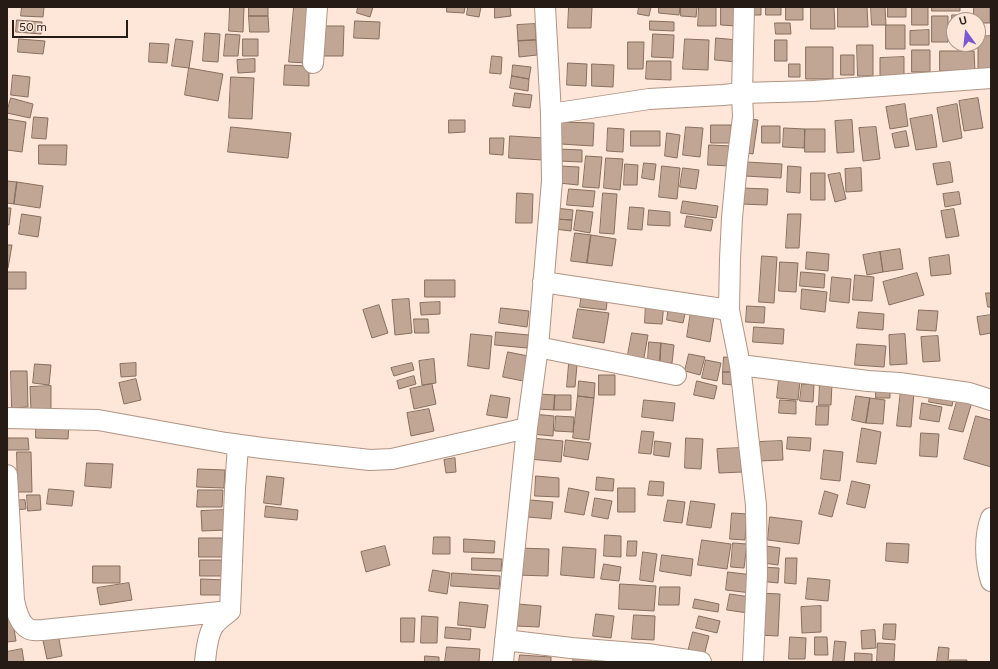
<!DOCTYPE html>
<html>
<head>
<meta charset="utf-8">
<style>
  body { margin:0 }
  #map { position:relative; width:998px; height:669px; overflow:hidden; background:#fee6d8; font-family:Figtree,sans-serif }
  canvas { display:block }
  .frame { position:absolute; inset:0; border:8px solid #261b15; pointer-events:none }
  .north { position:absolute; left:946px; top:12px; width:40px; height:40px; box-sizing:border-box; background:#fee6d8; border:1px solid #a8958a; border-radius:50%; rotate:345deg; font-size:11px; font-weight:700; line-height:16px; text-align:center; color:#261b15 }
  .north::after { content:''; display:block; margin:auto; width:14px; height:18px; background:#7958d2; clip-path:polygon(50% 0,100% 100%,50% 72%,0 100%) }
  .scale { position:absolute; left:12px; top:20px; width:116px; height:18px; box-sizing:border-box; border:2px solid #261b15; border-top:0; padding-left:5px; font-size:12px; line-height:14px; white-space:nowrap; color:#261b15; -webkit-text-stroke:3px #fee6d8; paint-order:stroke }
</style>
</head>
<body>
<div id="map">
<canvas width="998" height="669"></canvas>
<div class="frame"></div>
<div class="north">U</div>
<div class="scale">50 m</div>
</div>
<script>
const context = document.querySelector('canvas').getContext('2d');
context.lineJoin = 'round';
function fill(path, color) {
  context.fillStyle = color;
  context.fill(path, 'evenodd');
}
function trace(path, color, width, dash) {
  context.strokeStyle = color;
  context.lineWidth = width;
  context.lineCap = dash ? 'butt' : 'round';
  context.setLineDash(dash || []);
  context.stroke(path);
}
const building = new Path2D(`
  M22 7H44L43 17 21 16Z
  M230 7H244L243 32 229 31Z
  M249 7H268V16H249Z
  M294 7H313L307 63 289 62Z
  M358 7H373L370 17 357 13Z
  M447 7H465L464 13 447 12Z
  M468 7H481L479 17 467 15Z
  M495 7H510L511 16 495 18Z
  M569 7H592L591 28H568Z
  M639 7H651L649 16 638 14Z
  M659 7H680L679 15 659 13Z
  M681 7H697L696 17 681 16Z
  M699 7H716V26H698Z
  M721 7H738L737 26 721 25Z
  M748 7H761V15H749Z
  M766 7H781V15H766Z
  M786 7H803V20H786Z
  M811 7H834L835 29H811Z
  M838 7H867L868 27H838Z
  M871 7H885L886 25H872Z
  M888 7H906V17H888Z
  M912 7H928V25H912Z
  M932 7H960V11H932Z
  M974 7H990V23H978V20H974Z
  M952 15H972V20H954V42H953Z
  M249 16H268L269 32H250Z
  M932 16H948V42H932Z
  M17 20 42 22 41 34 16 32Z
  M355 21 380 22 379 39 354 38Z
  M650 21 674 22V31L650 30Z
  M775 23H790L791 34H776Z
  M535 24 536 40 518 41 517 25Z
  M886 25H905V49H886Z
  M320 26H344L343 56H319Z
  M929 30V45H910V31Z
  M205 33 220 34 218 62 203 61Z
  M226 34 240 35 238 56H224Z
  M653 34 674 35 673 58 652 57Z
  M991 36V69L978 70V37Z
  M716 38 738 40 737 62 715 60Z
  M19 39 45 41 43 54 18 52Z
  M176 39 193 41 189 68 172 66Z
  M243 39H258V56H243Z
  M685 39 709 40 708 70 683 69Z
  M536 40 537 55 519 57 518 41Z
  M775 40H787V61H775Z
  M628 42H644L643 69H628Z
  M150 43 169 44 167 63 149 62Z
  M857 45H873V76H858Z
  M806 47H833V79H806Z
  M912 50H930V72H912Z
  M940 51H974L975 71H940Z
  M841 55H854V75H841Z
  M492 56 502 57 501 74 490 73Z
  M904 57V76H880V58Z
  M255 59V72L238 73 237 60Z
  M647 61H671V80L646 79Z
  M568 63 587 64 586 86 567 85Z
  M592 64 614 65 613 87 592 86Z
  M789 64H800V77H789Z
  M285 65 309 66V86L284 85Z
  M513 65 531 67 529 79 512 76Z
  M189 68 223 74 218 101 185 95Z
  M13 75 30 77 28 97 11 95Z
  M512 76 529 79 528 91 510 88Z
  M231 77 254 78 252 119 229 118Z
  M515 93 532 95 530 108 513 106Z
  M11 98 33 104 30 118 7 113Z
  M978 98 983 128 964 131 959 101Z
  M905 104 908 126 890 129 886 107Z
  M957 104 962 138 943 142 937 108Z
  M932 115 937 147 916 150 910 119Z
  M34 117 48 118 46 139 32 138Z
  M745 118 758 120 753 154 740 152Z
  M7 119 26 122 22 152 7 150Z
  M449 120H465V132L449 133Z
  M852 120 854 152 837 153 835 121Z
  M562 122 594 123 593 146 561 144Z
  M711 125H731V143H711Z
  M762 126H780V143H762Z
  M231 127 291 133 288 158 228 152Z
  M686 127 703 128 700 157 683 155Z
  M876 127 880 159 863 161 859 128Z
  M608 128 624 129 623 152 607 151Z
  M784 128 805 129 804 148 783 147Z
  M805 129H825V152H805Z
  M631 131H660V146H631Z
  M906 131 909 146 895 148 892 134Z
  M667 133 680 135 677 158 665 156Z
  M510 136 544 138 543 160 509 158Z
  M490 138H504L503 155 490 154Z
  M39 145H67L66 165 39 164Z
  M709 145 732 146 731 166 708 165Z
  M558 149 582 150V162L558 161Z
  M586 156 602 157 599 188 583 187Z
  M606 158 623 159 620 190 604 188Z
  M746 162 782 164 781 178 745 176Z
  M950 162 953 182 937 185 933 164Z
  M644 163 656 164 654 180 642 178Z
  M625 164 638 165 637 185H624Z
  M560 166 579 167 578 185 559 183Z
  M662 166 680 168 677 199 659 197Z
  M788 166 801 167 800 193 787 192Z
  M683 168 699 170 696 189 680 187Z
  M861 168 862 191 846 192 845 169Z
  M811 173H825V200H811Z
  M840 173 846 199 835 202 828 175Z
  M7 181 17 182 14 204 7 203Z
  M17 182 43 186 40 208 14 204Z
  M741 188 768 189 767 205 741 204Z
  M569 189 595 191 593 207 567 205Z
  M959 192 961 204 945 207 943 194Z
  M517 193 533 194 532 223H516Z
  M603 193 617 194 614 234 600 233Z
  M683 201 718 206 716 218 681 213Z
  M630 207 644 208 642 230 628 229Z
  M7 208H11L9 225H7Z
  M556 208 573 210 572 220 555 219Z
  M954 209 959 236 946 238 941 211Z
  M577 210 593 212 590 233 574 230Z
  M649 210 670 212V226L648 225Z
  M22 214 41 217 38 237 19 234Z
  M788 214H801L799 248H786Z
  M687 216 713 220 711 231 685 227Z
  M555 219 572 220 571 231 554 229Z
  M575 233 591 235 587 263 571 261Z
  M591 235 616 239 612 266 587 263Z
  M7 245H12L8 268 7 267Z
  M900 249 903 269 883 272 880 252Z
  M807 252 829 254 828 271 806 269Z
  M880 252 883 272 867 275 863 255Z
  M949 255 951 274 931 276 929 258Z
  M762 256 777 257 774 303 759 302Z
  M780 262 798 263 796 292 779 291Z
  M7 272H26V289H7Z
  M801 272 825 274 824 288 800 286Z
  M917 273 924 295 889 305 883 282Z
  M855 275 874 277 872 301 853 300Z
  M832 277 851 279 849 303 830 301Z
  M425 280H455V297H425Z
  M802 289 827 292 825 312 801 309Z
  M582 292 608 295 606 310 580 307Z
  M986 293H991V307H988Z
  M409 299 412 333 395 335 392 300Z
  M440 302V314L421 315 420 303Z
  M646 302 664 303 662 324 645 323Z
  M379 305 388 333 372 338 363 310Z
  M669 306 686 309 683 323 667 320Z
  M747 306 765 307 764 323 746 322Z
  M501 308 529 311 527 327 499 323Z
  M578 309 609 313 604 343 573 338Z
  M919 310 938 311 936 331 917 330Z
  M691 312 714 316 710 342 687 337Z
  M859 312 884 314 883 330 857 328Z
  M991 315V333L980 335 977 317Z
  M414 319H428L429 333H415Z
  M754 327 784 329 783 344 753 342Z
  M496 332 529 335 527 348 495 345Z
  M632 333 648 335 643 363 627 360Z
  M471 334 492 336 489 369 468 366Z
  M905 334 907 364 890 365 889 335Z
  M938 336 940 361 923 362 921 337Z
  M649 342 661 343 660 362 648 361Z
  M661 343 674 345 672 363 660 362Z
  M857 344 886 346 884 367 855 365Z
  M508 352 528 356 523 381 503 377Z
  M689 354 705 357 700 375 685 371Z
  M724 357 734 358V372H723Z
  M434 359 436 383 422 385 419 361Z
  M706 360 721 363 717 381 702 378Z
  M136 363V376L121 377 120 364Z
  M412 363 414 370 394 376 391 368Z
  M35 364 51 365 49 385 33 383Z
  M569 364 577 365 575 387H567Z
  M11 371H27L28 407 12 408Z
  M723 372H734L733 385 723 384Z
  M599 375H615V395H599Z
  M414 376 416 384 399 389 397 381Z
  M136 379 141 400 124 404 119 383Z
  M779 379 800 381 798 400 777 398Z
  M579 381 595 383 594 398 578 396Z
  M697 381 717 386 714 399 694 395Z
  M820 383H832L831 405H819Z
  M876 383H890V398H876Z
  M432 384 436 404 414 409 410 389Z
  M802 384 814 385 813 402 800 401Z
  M51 386V409L31 410 30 387Z
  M901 390 914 392 911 427 897 426Z
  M931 390 954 395 952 406 929 402Z
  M538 394 555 395 554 410 537 409Z
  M491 395 510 398 507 418 487 415Z
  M555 395H571V410H554Z
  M578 396 594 398 589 440 573 438Z
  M856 396 870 398 866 423 852 420Z
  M870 398 885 400 883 424 866 423Z
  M958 398 972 402 963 432 949 429Z
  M644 400 675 403 673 421 642 417Z
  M780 400 796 401V414L779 413Z
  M922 403 942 407 939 422 920 419Z
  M817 406H829L828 425H816Z
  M429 409 434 431 411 436 407 413Z
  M533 414 554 416 553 436 531 434Z
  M556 416 574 417 573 432 555 431Z
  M976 416 991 420V467L964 459Z
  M36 423 69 424 68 439 36 438Z
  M862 428 881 432 876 464 857 462Z
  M642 431 654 432 651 454 639 453Z
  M921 433 939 434 937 457 920 456Z
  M788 437 811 438 810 451 787 449Z
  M8 438H28L29 450H8Z
  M531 438 563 441 561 462 529 459Z
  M686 438 703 439 701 469 685 468Z
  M566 440 591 443 588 460 564 456Z
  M655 441 671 443 669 457 654 455Z
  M782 441 783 460 759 461 758 442Z
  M742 448 743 472 719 473 717 449Z
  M824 450 843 452 840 481 821 479Z
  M17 452H31L32 492H18Z
  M455 458 456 472 446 473 444 460Z
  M87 463 113 464 111 488 85 486Z
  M198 469 225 470 224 488 197 487Z
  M267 476 284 478 281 505 264 503Z
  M536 476 559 478V497L535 496Z
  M597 477 614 479 613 491 596 490Z
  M650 481 664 482 663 496 648 495Z
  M852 481 870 485 865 508 847 504Z
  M569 488 589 492 584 515 565 512Z
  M618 488H635V512H618Z
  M49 489 74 491 72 506 47 504Z
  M198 490H223L222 507H197Z
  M825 491 838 495 832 517 819 514Z
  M27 495H40L41 510 28 511Z
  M595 498 612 501 608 519 592 516Z
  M25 500 26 509 12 510 11 501Z
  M530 500 553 502 551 519 528 517Z
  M668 500 685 502 682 523 664 521Z
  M691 501 715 504 711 528 687 525Z
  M266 506 298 510 297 520 265 517Z
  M225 510 226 530 202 531 201 511Z
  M732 513 747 514 745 540 730 539Z
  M770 517 802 521 799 544 768 540Z
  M605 535 621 536V557L604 556Z
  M434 537H450V554H433Z
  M199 538H226V557H199Z
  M464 539 495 541 494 553 464 552Z
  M702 540 731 544 727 569 698 565Z
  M628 541H637L636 556H627Z
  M733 543 747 544 744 568 731 567Z
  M887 543 909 544 908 563 886 561Z
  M385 546 390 565 366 572 361 552Z
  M766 546 780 548 778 565 763 563Z
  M563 547 596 549 594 578 561 575Z
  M518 548 549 549 548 576 517 575Z
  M643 552 657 554 653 582 640 580Z
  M662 555 693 559 691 576 660 571Z
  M472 558 502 559 501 571 472 570Z
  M786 558H797L796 584 785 583Z
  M200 560H223V576H200Z
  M604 564 621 567 619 581 601 579Z
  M93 566H120V583H93Z
  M761 567 779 568 778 583 759 581Z
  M433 570 450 573 447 594 429 591Z
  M728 572 753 575 751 593 726 590Z
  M452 573 500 576 499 589 451 586Z
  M808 578 830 580 828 601 806 599Z
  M201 579 225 580V595H201Z
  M129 583 132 600 100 605 97 588Z
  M620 584 656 586 654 611 619 609Z
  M660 587H680L679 605H659Z
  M759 593 780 594 778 636 757 635Z
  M730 594 750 597 748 613 727 610Z
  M695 599 719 604 718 612 693 608Z
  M460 602 488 605 485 628 458 625Z
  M518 604 541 606 539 627 516 626Z
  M821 606V632L802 633 801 607Z
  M596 614 614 616 611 638 593 636Z
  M634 615 655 616 654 640 632 639Z
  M422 616 438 617 437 643H421Z
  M699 616 720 621 717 633 696 628Z
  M12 617 16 641 7 642V618Z
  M401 618H415L414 642H401Z
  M884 624H896L895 640 883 639Z
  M446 627 471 629 470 640 445 638Z
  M875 630 876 648 862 649 861 631Z
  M693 632 709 636 704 656 688 652Z
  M58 633 62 656 47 659 42 636Z
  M790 637 806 638 805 659H789Z
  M815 637H827L828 655H815Z
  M835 641 846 642 844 662H833Z
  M878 643 895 644 894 662H877Z
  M447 647 480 649 479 662H445Z
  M939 647 949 648 948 662H937Z
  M22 649 24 662H7V652Z
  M575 651 592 653 591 662H573Z
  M855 653 872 654V662H855Z
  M520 655 551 657V662H519Z
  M425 656 439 657V662H425Z
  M950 660H967V662H950Z`);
fill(building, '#c1a695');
trace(building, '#876e5e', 1);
const minor = new Path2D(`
  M744 7 742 93 743 117 737 164 732 218 730 259 729 310 740 365 756 505 757 574 753 662
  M313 63 317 7
  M551 114 649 99 723 95 742 93 813 91 991 78
  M543 282 729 310
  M538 347 676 375
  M740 365 868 381 899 383 969 393 991 400
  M7 418 98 420 226 443 262 448 370 460 392 459 527 428
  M7 475 14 600C16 610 19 624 29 629 33 631 39 630 43 630L230 611
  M991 518C984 537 985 561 991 581
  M505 640 571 648 647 654 701 662
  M205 662C206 651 208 632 215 624 219 619 225 615 230 611L235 489 238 445
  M503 662 527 428 538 347 552 181 551 114 545 7`);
trace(minor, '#b09584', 22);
trace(minor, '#fff', 20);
</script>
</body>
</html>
